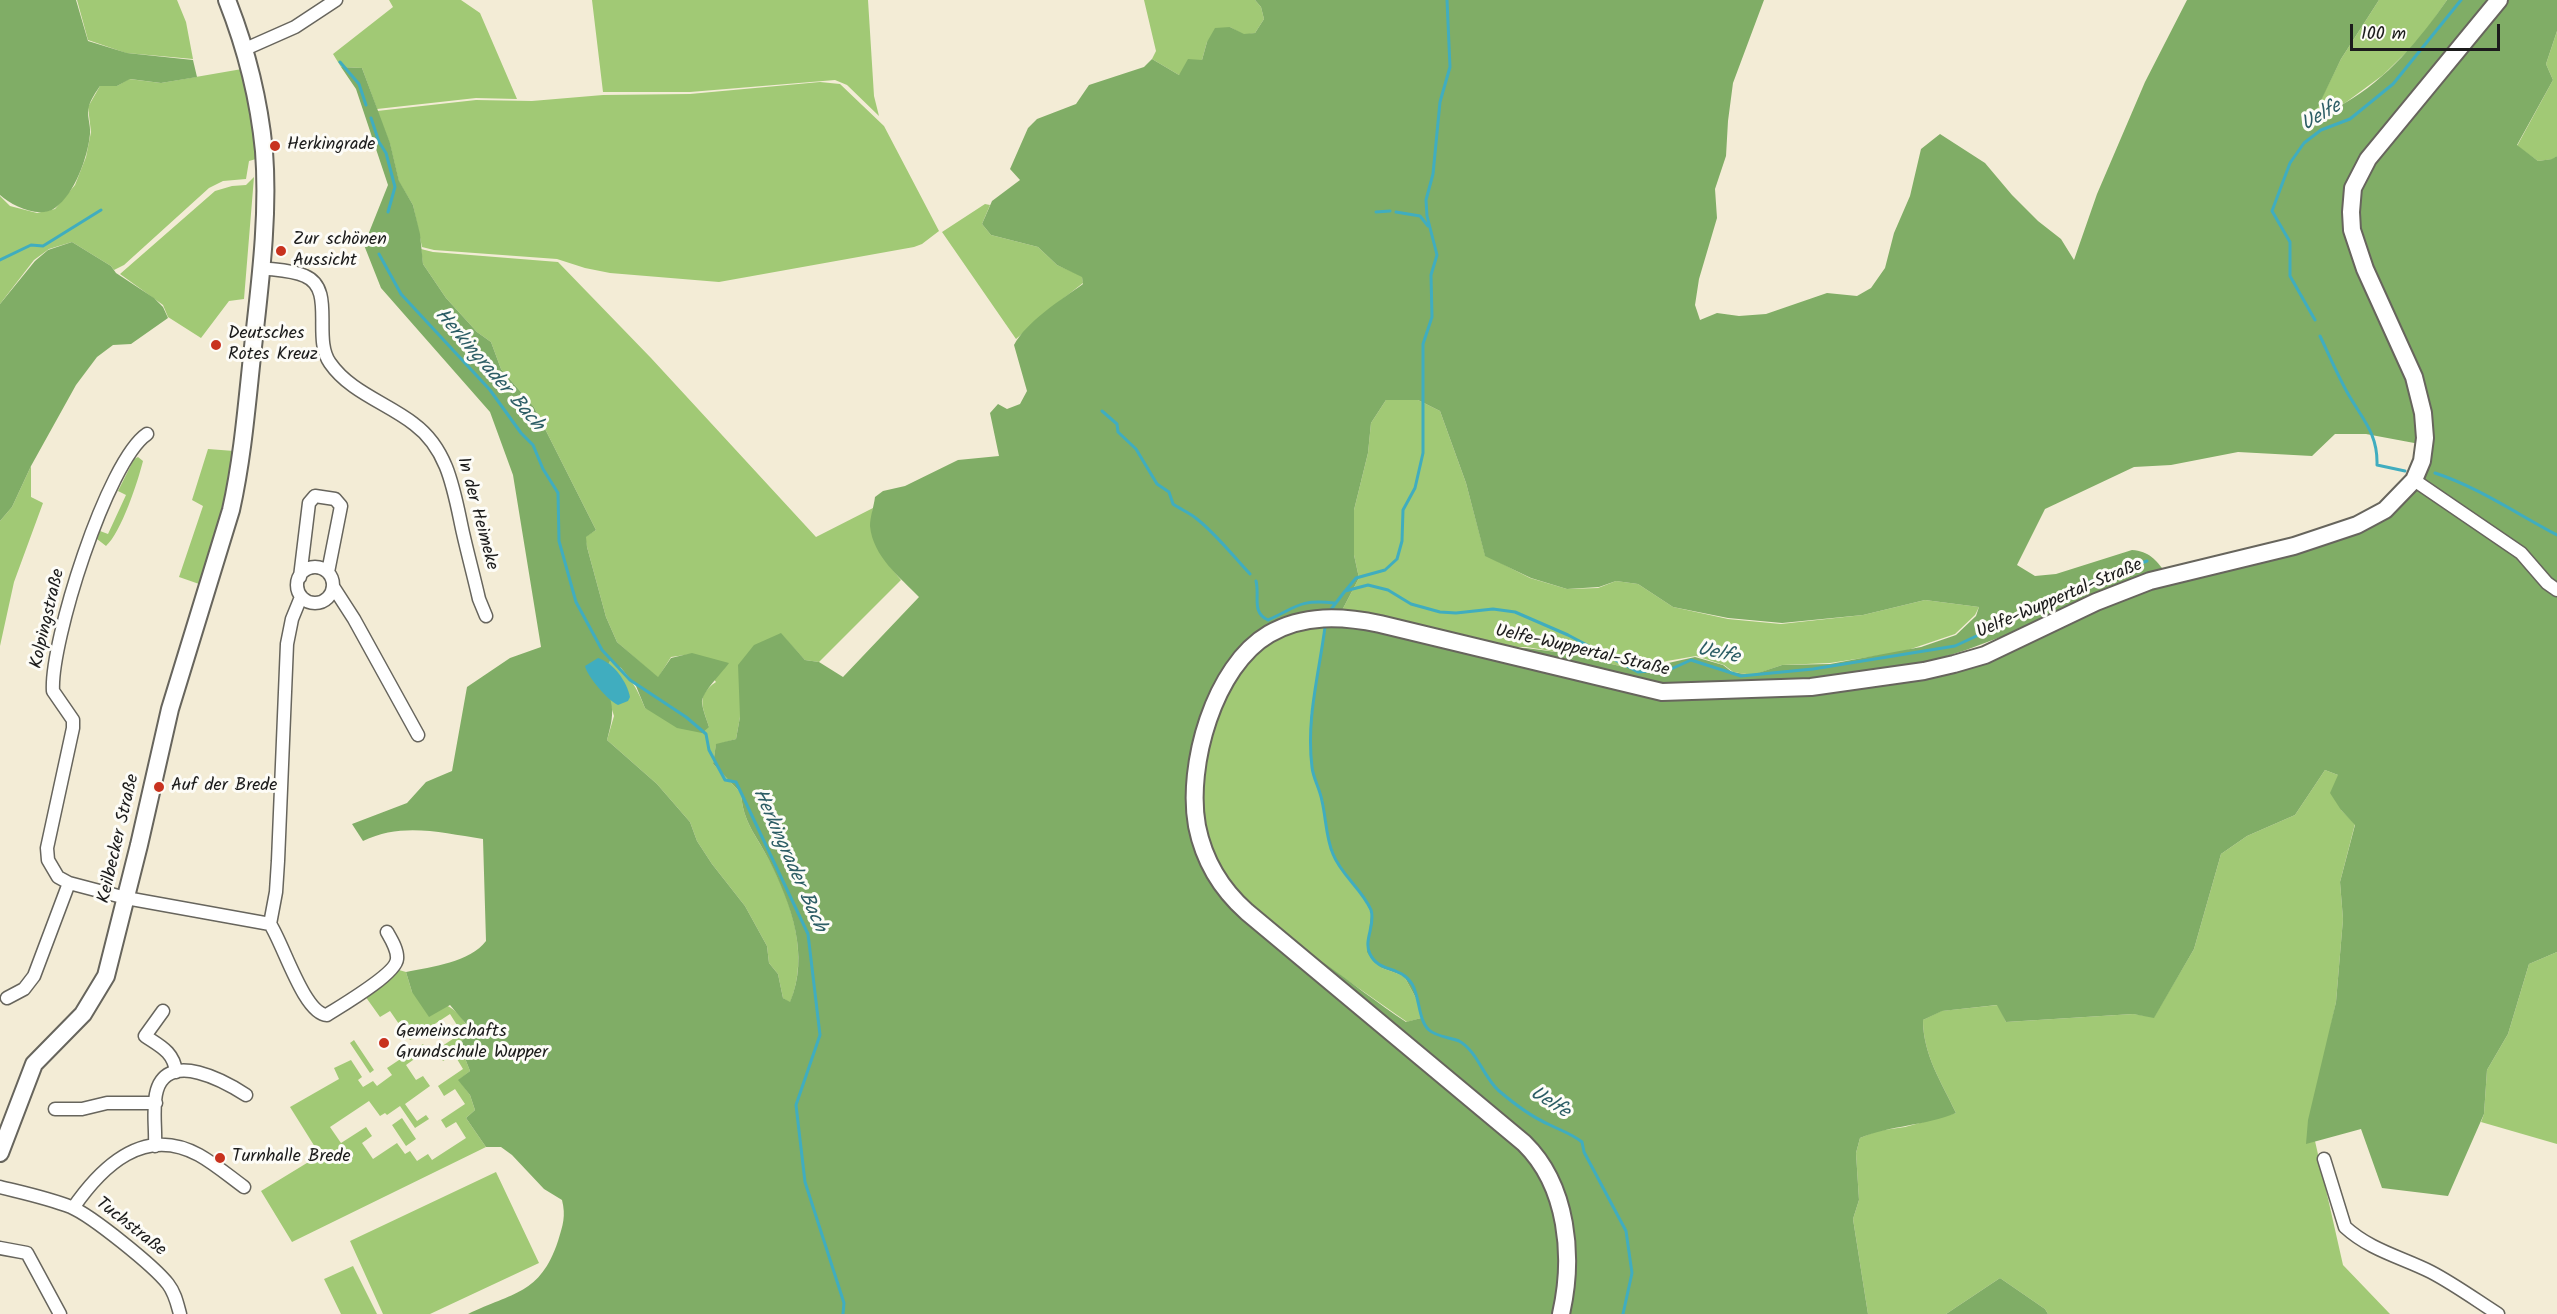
<!DOCTYPE html>
<html>
<head>
<meta charset="utf-8">
<style>
  body { margin:0 }
  #map { position:relative; width:2557px; height:1314px; overflow:hidden; background:#f3ecd6; font-family:Kalam,sans-serif }
  canvas { display:block }
  .scale { position:absolute; left:2350px; top:24px; width:150px; height:27px; box-sizing:border-box; border:3px solid #1c1c1c; border-top:0; padding-left:8px; font-size:18px; line-height:21px; white-space:nowrap; color:#1c1c1c; -webkit-text-stroke:4px #fdfcf7; paint-order:stroke }
</style>
</head>
<body>
<div id="map">
<canvas width="2557" height="1314"></canvas>
<div class="scale">100 m</div>
</div>
<script>
const context = document.querySelector('canvas').getContext('2d');
context.lineJoin = 'round';
function fill(path, color) {
  context.fillStyle = color;
  context.fill(path, 'evenodd');
}
function trace(path, color, width, dash) {
  context.strokeStyle = color;
  context.lineWidth = width;
  context.lineCap = dash ? 'butt' : 'round';
  context.setLineDash(dash || []);
  context.stroke(path);
}
function write(font, color, halo, rows, align = 'center') {
  context.font = font + ' Kalam,sans-serif';
  context.lineWidth = 6;
  context.setLineDash([]);
  context.textBaseline = 'middle';
  context.strokeStyle = halo;
  context.fillStyle = color;
  for (const [text, x, y, turn = 0] of rows) {
    context.save();
    context.translate(x, y);
    context.rotate((+turn || 0) * Math.PI / 180);
    context.textAlign = isNaN(turn) ? turn : align;
    if (halo) context.strokeText(text, 0, 0);
    context.fillText(text, 0, 0);
    context.restore();
  }
}
fill(new Path2D(`
  M77 0H177L186 22 193 59 126 53 88 40Z
  M389 0H461L480 13 517 99 476 98 377 109 362 68 341 67 333 54 393 7Z
  M592 0H868L874 96 879 116 847 85 835 80 690 92H603Z
  M1144 0H1255L1261 7 1264 19 1255 33 1244 35 1230 27 1207 42 1202 60 1179 75 1152 59 1156 51Z
  M2379 0H2447L2421 38 2383 75 2345 103 2313 115 2341 59Z
  M2557 31V156L2553 159 2538 161 2517 146 2553 80 2546 64Z
  M242 69 252 108 256 159 249 161 246 179 223 181 209 188 124 265 114 270 111 266 72 242 49 249 34 260 0 304V196L10 206 37 213 55 209 75 185 86 157 91 132 88 107 100 86H117L129 79 161 83Z
  M820 82 840 84 884 126 939 231 922 244 914 247 719 282 610 273 585 268 557 259 434 250 422 247 413 205 399 182 390 144 377 111 476 100 532 101 603 95 690 94Z
  M254 177 244 299 229 301 201 338 168 317 163 305 120 274 215 191 232 186 246 185Z
  M985 204 990 205 982 224 991 235 1038 247 1057 265 1082 276 1083 283 1055 305 1016 339 942 232Z
  M421 249 433 252 558 262 651 358 816 537 873 508C868 539 882 557 901 580L819 662 805 660 781 634 740 681V717L736 739 716 745 713 764 741 793C743 821 754 832 767 856 791 900 810 954 790 1003L783 998 778 974 769 963 767 946 745 906 712 864 697 841 690 822 657 784 607 740 614 716 602 678 610 661C629 673 637 688 645 708L709 727C703 707 695 696 716 682L692 654 671 657 658 678 617 642 606 617 587 547 585 537 596 530 534 407 501 369 491 342 477 332 446 298 423 264Z
  M1386 400H1418L1440 411 1466 483 1485 555 1530 578 1567 589 1598 588 1616 581 1638 584 1673 607 1728 619 1781 624 1863 615 1925 600 1979 607 1975 615 1955 634 1902 652 1830 663 1782 665 1753 675 1733 672 1724 665 1696 656 1667 661 1637 670 1564 653 1526 647 1495 648 1339 616 1359 578 1354 555V510L1368 453 1371 423Z
  M208 449 234 451 227 504 202 585 179 577 203 506 192 500Z
  M138 457 143 461C138 481 121 533 106 546L97 539 100 531 108 534 126 495 118 491 134 459Z
  M31 466V497L43 503 14 582 0 646V521L12 507Z
  M1317 620 1325 627 1310 718 1312 769 1322 798 1331 851 1362 894 1371 913V928L1367 941 1382 968 1404 976 1418 1002 1421 1018 1407 1022 1284 936 1232 892 1207 850 1198 771 1223 687 1270 635Z
  M2325 770 2338 775 2341 810 2355 824 2340 882 2343 919 2336 1002 2320 1078 2315 1141 2343 1265 2390 1314H2048L2045 1309 2000 1278 1946 1314H1868L1853 1219 1859 1200 1856 1153 1860 1138 1877 1131 1905 1127 1956 1113C1942 1083 1923 1055 1923 1020L1941 1011 1998 1005 2006 1022 2133 1014 2154 1017 2194 949 2221 854 2247 836 2295 815Z
  M2557 952V1144L2481 1122 2484 1114 2487 1070 2508 1034 2529 964Z
  M399 970 406 972 412 992C437 1001 461 1005 470 1034L459 1043 470 1071 459 1080 470 1095 475 1110 466 1118 486 1147 292 1242 261 1191 320 1155 290 1107 339 1079 334 1068 351 1060 362 1077 358 1080 363 1087 373 1081 377 1086 392 1075 387 1068 423 1044 427 1050 406 1065 416 1080 423 1076 430 1086 405 1104 417 1121 426 1115 429 1119 415 1128 400 1106 387 1115 385 1113 380 1116 369 1101 330 1127 341 1143 366 1127 372 1136 362 1143 373 1159 397 1143 405 1154 410 1151 417 1161 428 1154 432 1160 466 1138 456 1122 446 1128 441 1120 465 1104 455 1089 444 1096 438 1086 463 1069 454 1054 443 1061 436 1050 462 1033 450 1014 410 1040 390 1011 380 1017 365 996 388 972Z
  M354 1040 374 1070 370 1073 350 1043Z
  M402 1118 416 1139 406 1146 392 1125Z
  M496 1172 539 1263 430 1314H383L350 1241Z
  M353 1266 377 1314H341L324 1279Z`), '#a1c975');
fill(new Path2D(`
  M0 0H76L88 41 127 53 193 60 197 77 161 83 130 79 117 86H100C96 92 91 99 89 106 86 114 91 125 90 134 88 156 75 194 55 208 39 219 12 206 0 195Z
  M1255 0H1764L1733 83 1728 121 1726 156 1715 189 1717 218 1699 279 1695 305 1700 320 1717 313 1739 316 1766 314 1827 293 1857 296 1871 288 1885 268 1894 233 1910 196 1921 149 1940 134 1985 163 2012 195 2038 221 2061 239 2074 260 2097 194 2145 82 2187 0H2379L2341 59 2314 115C2324 111 2335 108 2345 103 2387 79 2420 39 2447 0H2497C2470 33 2443 66 2416 99 2395 123 2360 156 2351 187 2334 246 2391 326 2409 380 2416 400 2419 422 2425 442 2429 415 2417 384 2406 359 2385 314 2339 236 2353 187 2357 176 2362 168 2368 159L2499 0H2557V31L2546 64 2553 80 2517 145 2538 161 2552 159 2557 156V952L2529 964 2508 1034 2487 1070 2484 1114 2448 1196 2382 1188 2361 1129 2306 1144 2308 1120 2336 1002 2343 919 2340 882 2355 825 2341 810 2330 793 2338 775 2325 770 2295 815 2247 836 2221 854 2194 949 2154 1018 2133 1014 2006 1022 1997 1005 1942 1011 1923 1020C1923 1055 1942 1083 1956 1113 1925 1126 1891 1125 1860 1138L1856 1153 1859 1200 1853 1219 1868 1314H1561C1574 1256 1568 1186 1524 1143L1233 899C1189 846 1188 780 1210 717 1218 696 1227 674 1242 657 1257 640 1277 633 1294 622 1251 633 1215 673 1203 715 1190 761 1183 812 1202 858 1225 911 1299 961 1343 997 1386 1031 1428 1066 1470 1100 1492 1118 1522 1137 1538 1161 1563 1200 1573 1270 1555 1314H468C513 1292 540 1295 558 1241 563 1225 566 1216 562 1200L544 1189 512 1155 501 1147H486L466 1118 475 1110 470 1095 458 1080 470 1071 459 1043 470 1034 467 1025 450 1005 429 1017 412 992 406 972C432 967 470 962 486 941L483 839C441 833 403 822 363 841L352 824 407 803 426 782 452 771 467 687 510 658 541 647 513 475 490 412 381 288 364 245 388 185 356 89 341 67 362 68 390 143 399 181 413 205 420 234 423 264 446 298 477 332 491 342 501 369 534 407 596 530 586 537 587 547 606 617 617 642 658 677 671 658 692 653 729 663C722 673 701 693 702 703 703 711 707 720 709 727L702 733 677 728 645 708 636 686 621 668 610 661 602 678C614 704 615 712 607 740L657 784 690 822 697 841 712 864 745 906 767 946 769 963 778 974 783 998 790 1002C810 955 791 904 769 860 756 834 743 823 741 793L713 764 716 744 736 739 740 717 738 665 754 645 781 633 805 660 819 662 843 677 919 597C900 577 873 557 870 526 870 517 874 506 875 497L883 491 905 486 958 460 999 456 990 413 998 404 1007 409 1020 404 1027 391 1014 345C1026 322 1062 299 1083 284L1082 277 1057 265 1038 247 991 235 982 224 992 201 1020 180 1010 169 1028 128 1037 119 1076 104 1089 85 1144 67 1152 59 1179 75 1188 59 1202 60 1207 42 1215 28 1230 27 1244 34 1255 33 1264 19 1261 7ZM1386 400H1418L1440 411 1466 483 1485 556 1531 578 1567 589 1599 587 1616 581 1638 584 1673 607 1728 618 1782 623 1863 615 1925 600 1979 607 1976 616 1956 635 1921 647 1830 664 1782 665 1752 675 1732 672 1723 665 1695 657 1637 670 1564 653 1526 648 1514 649 1512 654 1636 685 1664 689 1699 690 1811 685 1889 674 1966 650 2030 626 2101 595 2166 573C2156 560 2149 551 2132 550L2056 574 2035 576 2017 565 2045 509 2134 467 2171 465 2238 452 2312 456 2335 434H2366L2425 445C2423 472 2406 494 2384 510 2322 554 2220 558 2148 582 2071 607 2004 656 1924 671 1847 686 1766 692 1688 693 1641 693 1595 677 1550 666 1494 651 1437 639 1380 624L1333 617 1339 616 1359 578 1354 555V510L1368 453 1371 423ZM1317 620 1325 628 1310 718 1312 769 1322 798 1331 851 1336 862 1362 894 1371 913 1367 952 1374 962 1382 968 1404 976 1418 1002 1421 1018 1406 1022C1377 1003 1350 981 1321 961 1293 942 1254 917 1231 892 1185 840 1195 767 1216 706 1235 657 1265 629 1317 620Z
  M72 242 111 266 116 273 154 298 163 307 168 318 131 344 113 345 97 357 76 385 31 466 12 507 0 521V304L35 261 48 250Z
  M2000 1278 2045 1309 2048 1314H1946Z`), '#80ad66');
fill(new Path2D(`
  M598 658C614 663 627 682 630 697L628 701 618 705C608 701 587 676 585 666Z`), '#40adbf');
trace(new Path2D(`
  M340 62 359 84 366 105
  M371 118 379 142 386 153 395 187 388 212
  M1376 212 1390 211
  M1396 212 1420 216 1428 226
  M379 254 401 294 490 390 521 433 533 445 543 469 558 493 559 541 576 602 602 650 630 680 686 717 706 734 709 750 725 780 736 782 808 934 820 1035 796 1105 805 1182 844 1303 843 1314
  M0 260 31 245 43 246 101 210
  M2315 320 2290 276V242L2272 211 2290 163 2304 143 2321 130 2350 119 2393 84 2461 0
  M2320 336C2329 355 2337 374 2347 392 2362 419 2378 433 2377 465L2405 471
  M1102 411 1117 424 1118 432 1136 449 1157 484 1169 492 1173 504C1180 509 1190 513 1197 519 1217 535 1233 556 1250 574
  M2435 473C2478 487 2517 514 2557 535
  M1256 581C1260 596 1251 612 1268 620 1296 608 1298 599 1334 603
  M1346 590 1356 578 1385 570 1397 559 1402 541 1403 510 1415 488 1423 453V344L1432 317 1431 275 1437 255 1427 216 1426 200 1433 174 1440 102 1450 67 1447 0
  M1329 612 1345 591 1368 585 1388 590 1411 604 1440 612 1456 613 1493 609 1515 612 1568 635 1638 672 1671 669 1691 660 1741 676 1813 669 1955 646 2058 598 2079 586 2147 561
  M1325 627C1319 674 1306 719 1312 767 1313 778 1320 789 1322 801 1326 818 1326 838 1333 854 1341 875 1362 889 1371 910 1376 925 1363 940 1370 954 1379 973 1400 965 1412 984 1420 997 1418 1020 1429 1030 1437 1037 1449 1037 1459 1041 1477 1051 1483 1076 1498 1090 1513 1103 1532 1117 1550 1125 1562 1131 1572 1134 1582 1142L1584 1152 1626 1231 1632 1273 1623 1314`), '#40adbf', 3);
const street = new Path2D(`
  M243 50 295 27 336 0
  M261 268C275 270 292 270 305 276 336 289 312 338 330 363 350 392 387 403 414 424 449 450 454 492 463 533 468 555 474 577 479 599L486 616
  M147 434C107 461 50 643 53 691L73 720V728L47 848 48 860 58 877 69 883 126 898 270 924C283 943 304 1014 327 1015 341 1006 396 974 397 959 398 950 391 939 387 932
  M2414 480 2521 553 2547 583 2557 590
  M297 585a18 18 0 1 1 36 0a18 18 0 1 1-36 0Z
  M300 577 309 503 315 496 335 499 341 506 328 572
  M334 588 354 619 418 735
  M270 924 276 892 278 861 287 644 292 619 301 597
  M7 998 24 989 34 976 69 883
  M163 1011 145 1036C160 1046 174 1052 176 1072
  M55 1109H82L107 1103H156
  M155 1146C156 1128 152 1106 157 1090 169 1050 226 1082 246 1095
  M2324 1159 2345 1227C2370 1250 2401 1257 2431 1272 2454 1284 2476 1300 2498 1314
  M0 1187C24 1193 48 1198 71 1207 92 1216 154 1266 168 1284 175 1293 177 1303 180 1314
  M73 1208C102 1166 144 1125 199 1155 215 1164 229 1176 244 1187
  M0 1248 27 1253 60 1314`);
const secondary = new Path2D(`
  M0 1153 34 1064 83 1014 106 976 139 845 170 709 231 510C243 456 247 402 253 347 260 283 269 216 264 151 259 100 246 48 227 0
  M1561 1314C1574 1257 1568 1186 1524 1143L1247 912C1221 889 1204 861 1197 826 1186 766 1214 666 1269 634 1304 614 1342 616 1380 624L1662 692 1811 687 1924 671 1954 664 1985 655 2096 602 2150 581 2294 546 2357 525 2385 510 2414 480 2422 461 2425 438 2423 413 2414 377 2365 269 2352 230 2351 212 2353 188 2368 159 2499 0`);
trace(street, '#67655d', 15);
trace(secondary, '#67655d', 20);
trace(street, '#fff', 12);
trace(secondary, '#fff', 16);
for (const [x, y, r, color] of [
  [275,146,6,"#c8321e"],
  [281,251,6,"#c8321e"],
  [216,345,6,"#c8321e"],
  [159,787,6,"#c8321e"],
  [384,1043,6,"#c8321e"],
  [220,1158,6,"#c8321e"]
]) {
  const dot = new Path2D();
  dot.arc(x, y, r, 0, 2 * Math.PI);
  context.fillStyle = color;
  context.fill(dot);
  trace(dot, '#fdfcf7', 2);
}
write('18px', '#1c1c1c', '#fdfcf7', [
  ["Herkingrade",287,146],
  ["Zur schönen",293,241],
  ["Aussicht",293,262],
  ["Deutsches",228,335],
  ["Rotes Kreuz",228,356],
  ["Auf der Brede",171,787],
  ["Gemeinschafts",396,1033],
  ["Grundschule Wupper",396,1054],
  ["Turnhalle Brede",232,1158]
], 'left');
write('18px', '#1c1c1c', '#fdfcf7', [
  ["In der Heimeke",476,514,75],
  ["Uelfe-Wuppertal-Straße",2060,600,-23],
  ["Kolpingstraße",49,619,-77],
  ["Uelfe-Wuppertal-Straße",1582,652,13],
  ["Keilbecker Straße",120,839,-77],
  ["Tuchstraße",130,1228,38]
]);
write('italic 20px', '#2c5d65', '#fdfcf7', [
  ["Uelfe",2322,117,-30],
  ["Herkingrader Bach",488,371,49],
  ["Uelfe",1718,655,12],
  ["Herkingrader Bach",788,861,66],
  ["Uelfe",1549,1104,32]
]);
</script>
</body>
</html>
